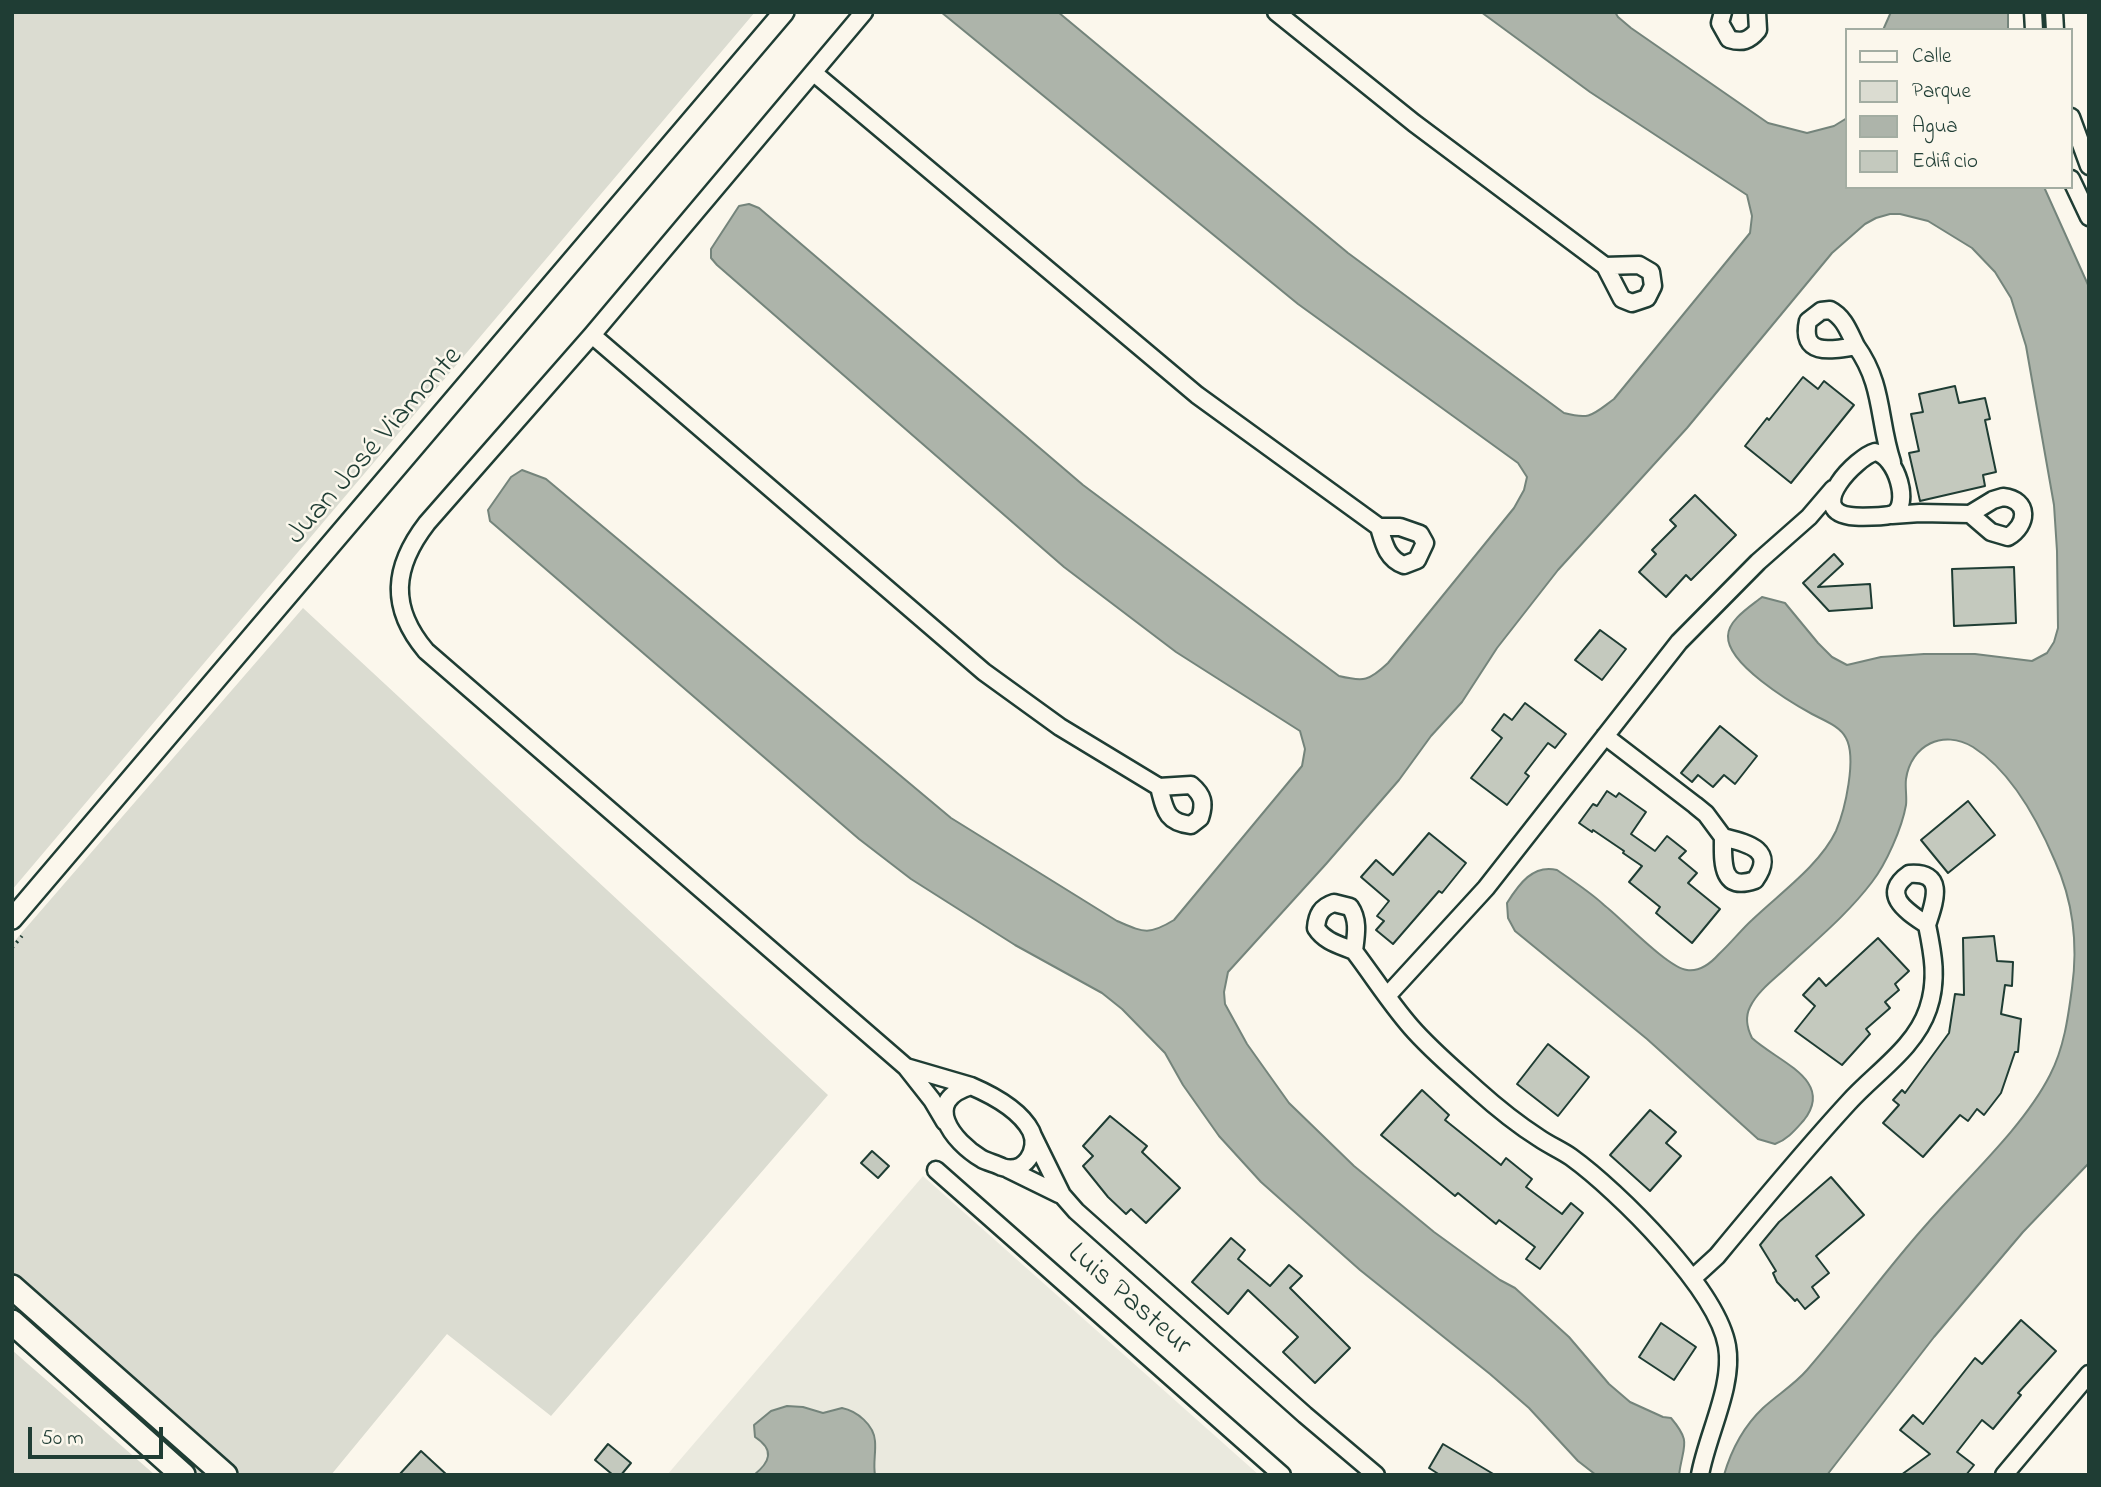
<!DOCTYPE html>
<html>
<head>
<meta charset="utf-8">
<style>
  body { margin:0 }
  #map { position:relative; width:2101px; height:1487px; overflow:hidden; background:#fbf7ec; font-family:"Indie Flower",sans-serif }
  canvas { display:block }
  .frame { position:absolute; inset:0; border:14px solid #1f3d34; pointer-events:none }
  .legend { position:absolute; left:1845px; top:28px; width:228px; height:161px; box-sizing:border-box; background:#fbf7ec; border:2px solid #a3ada2; margin:0; padding:9px 12px; list-style:none; font-size:21px; color:#1f3d34 }
  .legend li { display:flex; align-items:center; gap:14px; height:35px }
  .legend b { width:35px; border:2px solid #a3ada2 }
  .scale { position:absolute; left:28px; top:1427px; width:135px; height:32px; box-sizing:border-box; border:4px solid #1f3d34; border-top:0; padding-left:9px; font-size:21px; line-height:24px; white-space:nowrap; color:#1f3d34; -webkit-text-stroke:5px #fbf7ec; paint-order:stroke }
</style>
</head>
<body>
<div id="map">
<canvas width="2101" height="1487"></canvas>
<div class="frame"></div>
<ul class="legend">
<li><b style="height:9px;background:#fbf7ec"></b>Calle</li>
<li><b style="height:19px;background:#dbdcd1"></b>Parque</li>
<li><b style="height:19px;background:#adb4aa"></b>Agua</li>
<li><b style="height:19px;background:#c4c9be"></b>Edificio</li>
</ul>
<div class="scale">50 m</div>
</div>
<script>
const context = document.querySelector('canvas').getContext('2d');
context.lineJoin = 'round';
function fill(path, color) {
  context.fillStyle = color;
  context.fill(path, 'evenodd');
}
function trace(path, color, width, dash) {
  context.strokeStyle = color;
  context.lineWidth = width;
  context.lineCap = dash ? 'butt' : 'round';
  context.setLineDash(dash || []);
  context.stroke(path);
}
function write(font, color, halo, rows, align = 'center') {
  context.font = font + ' "Indie Flower",sans-serif';
  context.lineWidth = 5;
  context.setLineDash([]);
  context.textBaseline = 'middle';
  context.strokeStyle = halo;
  context.fillStyle = color;
  for (const [text, x, y, turn = 0] of rows) {
    context.save();
    context.translate(x, y);
    context.rotate((+turn || 0) * Math.PI / 180);
    context.textAlign = isNaN(turn) ? turn : align;
    if (halo) context.strokeText(text, 0, 0);
    context.fillText(text, 0, 0);
    context.restore();
  }
}
fill(new Path2D(`
  M923 1176 1259 1475H667Z`), '#eae9de');
fill(new Path2D(`
  M12 12H755L12 890Z
  M303 608 828 1095 551 1416 447 1334 331 1475H239L12 1277V944Z
  M12 1303 210 1475H198L12 1310Z
  M12 1350 155 1475H12Z`), '#dbdcd1');
const water = new Path2D(`
  M941 12H1058L1348 253 1564 413C1591 420 1592 415 1614 399L1750 233 1752 216 1747 195 1590 92 1481 12H1615L1618 17 1631 28 1768 123 1807 133 1834 126 1847 118V187H2044L2089 287V1163L2023 1232 1934 1337 1827 1475H1724C1731 1451 1744 1426 1763 1408 1777 1395 1794 1385 1807 1370 1848 1323 1884 1272 1926 1225 1965 1180 2023 1128 2050 1075 2064 1048 2068 1018 2072 988 2078 945 2073 901 2055 861 2038 821 2011 771 1973 747 1943 729 1911 745 1906 779 1905 788 1907 797 1906 805 1902 828 1886 864 1872 882 1847 915 1815 941 1785 969 1773 980 1757 992 1750 1007 1745 1017 1747 1028 1752 1038 1778 1062 1835 1080 1804 1120 1795 1130 1788 1139 1775 1144L1758 1139 1647 1039 1515 931 1508 918 1507 903C1519 884 1533 864 1557 870 1573 881 1590 892 1604 905 1621 918 1668 968 1687 970 1700 972 1711 963 1719 954 1731 943 1741 930 1752 920 1779 894 1820 865 1836 831 1845 810 1857 758 1846 738 1840 726 1823 720 1812 714 1790 702 1727 664 1728 636 1728 620 1751 606 1762 597L1785 603 1818 643 1832 657 1847 665 1881 657 1924 654H1975L2032 661 2047 653 2054 642 2058 628 2057 551 2054 505 2026 346 2011 298 1995 272 1972 248 1928 221 1900 214H1890L1876 218 1865 224 1832 253 1687 428 1558 570 1497 648 1462 702 1431 736 1399 780 1326 864 1228 972 1224 992 1225 1004 1247 1044 1289 1103 1354 1166 1434 1232 1500 1280 1515 1288 1569 1337 1609 1384 1630 1402 1663 1417 1671 1418C1692 1443 1683 1444 1679 1475H1596L1578 1461 1529 1408 1490 1374 1360 1270 1261 1182 1219 1136 1183 1085 1165 1053 1122 1009 1102 993 1015 945 911 879 859 839 490 521 488 510 511 477 522 470 546 479 951 818 1117 921C1143 932 1148 936 1174 920L1302 766 1305 749 1300 731 1176 652 1064 567 717 265 711 258V249L739 206 749 204 759 208 1083 485 1339 676C1364 682 1369 681 1388 663L1514 508 1524 490 1527 477 1518 463 1298 304Z
  M1891 12H2008V30H1883Z
  M787 1406 803 1407 823 1413 842 1408C857 1411 874 1425 875 1441 876 1453 873 1463 875 1475H754C770 1462 775 1450 755 1437L754 1425 771 1411Z`);
fill(water, '#adb4aa');
trace(water, '#74847b', 2);
const building = new Path2D(`
  M1803 377 1818 389 1824 381 1854 405 1791 483 1745 446 1767 418 1769 420Z
  M1955 386 1959 403 1985 398 1990 419 1985 420 1996 472 1983 475 1985 486 1920 501 1909 453 1919 451 1911 414 1923 412 1919 394Z
  M1695 495 1736 535 1691 580 1686 575 1666 597 1639 572 1656 554 1652 550 1676 526 1670 520Z
  M1834 554 1843 564 1818 587 1870 584 1872 608 1829 611 1803 583Z
  M2014 567 2016 623 1954 626 1952 569Z
  M1600 630 1626 649 1602 680 1575 660Z
  M1525 703 1566 734 1555 748 1548 743 1525 773 1529 776 1507 805 1471 778 1502 738 1492 730 1504 714 1512 720Z
  M1720 726 1757 756 1735 784 1724 775 1713 787 1698 775 1692 782 1681 773Z
  M1607 791 1616 797 1619 793 1646 812 1631 834 1655 851 1667 836 1686 851 1679 858 1697 873 1688 883 1720 909 1692 943 1656 913 1660 907 1629 882 1642 866 1623 853 1624 851 1593 830 1592 832 1579 823 1593 804 1597 806Z
  M1968 801 1995 835 1948 873 1921 840Z
  M1429 833 1466 863 1442 893 1439 891 1393 944 1376 930 1384 921 1377 916 1389 901 1361 877 1376 860 1393 875Z
  M1994 936 1997 961 2013 962 2012 986 2005 985 2001 1014 2021 1019 2018 1052H2015L2001 1093 1984 1115 1977 1109 1968 1121 1960 1115 1923 1157 1883 1123 1899 1105 1893 1100 1902 1090 1905 1093 1949 1033 1955 994 1964 995 1963 938Z
  M1878 938 1909 971 1895 984 1899 990 1885 1002 1890 1008 1866 1029 1870 1034 1842 1065 1795 1031 1815 1006 1803 995 1819 978 1826 986Z
  M1548 1044 1589 1077 1558 1116 1517 1084Z
  M1422 1090 1449 1115 1445 1120 1501 1165 1506 1158 1532 1179 1526 1187 1562 1214 1571 1203 1583 1213 1540 1269 1526 1259 1535 1247 1499 1220 1496 1224 1458 1193 1455 1196 1381 1135Z
  M1650 1110 1676 1132 1666 1143 1681 1156 1650 1191 1610 1155Z
  M1110 1116 1147 1146 1142 1152 1180 1188 1146 1223 1131 1209 1126 1214 1108 1197 1083 1166 1093 1156 1083 1146Z
  M872 1151 889 1166 878 1178 861 1163Z
  M1831 1177 1864 1215 1816 1256 1829 1273 1812 1287 1819 1297 1805 1309 1797 1299 1795 1301 1777 1282 1773 1273 1776 1271 1760 1245 1779 1222Z
  M1231 1238 1245 1250 1238 1259 1270 1286 1289 1265 1302 1276 1290 1288 1350 1348 1315 1383 1283 1352 1298 1337 1248 1290 1228 1314 1192 1282Z
  M2021 1320 2056 1351 2018 1393 2021 1395 1993 1429 1982 1420 1957 1452 1974 1465 1966 1475H1901L1930 1454 1900 1430 1913 1415 1923 1424 1975 1358 1982 1364Z
  M1661 1323 1696 1347 1674 1380 1639 1357Z
  M608 1444 631 1463 621 1475H613L595 1460Z
  M1443 1444 1495 1475H1440L1429 1468Z
  M421 1451 447 1475H399Z`);
fill(building, '#c4c9be');
trace(building, '#1f3d34', 2);
const minor = new Path2D(`
  M864 12 592 335 427 523C393 567 389 607 426 651L906 1067 932 1100 945 1122
  M1276 12 1414 123 1605 266
  M1723 12 1720 23 1729 39C1742 43 1749 41 1758 30L1757 12
  M2033 12 2034 30
  M2054 12 2055 30
  M814 73 1197 395 1379 527
  M2071 117 2089 166
  M2071 179 2089 217
  M1639 265 1651 272 1653 286 1647 298 1632 303 1622 299 1605 266Z
  M1830 310C1844 317 1849 332 1856 346 1832 350 1800 357 1808 321L1821 311Z
  M592 335 984 672 1060 727 1159 787
  M1856 346C1884 385 1878 420 1892 462
  M1875 452C1897 456 1911 506 1893 514 1887 517 1857 517 1850 516 1805 509 1857 457 1875 452Z
  M2003 497C2030 500 2028 525 2008 537L1991 532 1970 514 1993 500Z
  M1892 515 1920 513 1970 514
  M1379 527H1400L1420 534 1425 543 1417 560 1404 565C1387 559 1384 544 1379 527Z
  M1605 736 1695 805 1706 814 1723 837
  M1191 785C1203 795 1205 803 1200 818L1191 825C1165 822 1165 809 1159 787Z
  M1723 837C1746 843 1777 849 1755 880 1720 892 1723 861 1723 837Z
  M1909 874C1947 871 1934 903 1927 925 1908 912 1879 895 1909 874Z
  M1334 903 1350 907C1359 920 1356 935 1354 951 1340 945 1325 942 1316 928 1317 915 1321 907 1334 903Z
  M1354 951C1373 976 1390 1003 1411 1027 1431 1050 1454 1069 1476 1089 1496 1107 1517 1124 1539 1138 1549 1145 1561 1150 1571 1157 1618 1191 1717 1289 1727 1346 1734 1386 1707 1435 1700 1475
  M1387 996 1486 888 1679 642 1758 562 1809 517 1833 489
  M906 1067 971 1086
  M971 1086C992 1095 1020 1110 1031 1131 1040 1150 1024 1175 1002 1167 996 1164 988 1162 982 1159 952 1141 921 1101 971 1086Z
  M1032 1134 1062 1195 1076 1211 1305 1415 1376 1475
  M1008 1169 1059 1194
  M936 1170 1282 1475
  M1693 1278 1717 1256C1760 1204 1803 1152 1849 1102 1875 1073 1915 1048 1928 1009 1938 980 1933 954 1927 925
  M2004 1475 2089 1374`);
const tertiary = new Path2D(`
  M12 919 784 12`);
const secondary = new Path2D(`
  M12 1287 225 1475
  M12 1322 183 1475`);
trace(minor, '#1f3d34', 21);
trace(tertiary, '#1f3d34', 24);
trace(secondary, '#1f3d34', 28);
trace(new Path2D(`
  M12 948 22 936`), '#1f3d34', 3.5, [2, 5]);
trace(minor, '#fbf7ec', 16);
trace(tertiary, '#fbf7ec', 19);
trace(secondary, '#fbf7ec', 23);
write('30px', '#1f3d34', '#fbf7ec', [
  ["Juan José Viamonte",376,447,-49],
  ["Luis Pasteur",1128,1301,41]
]);
</script>
</body>
</html>
